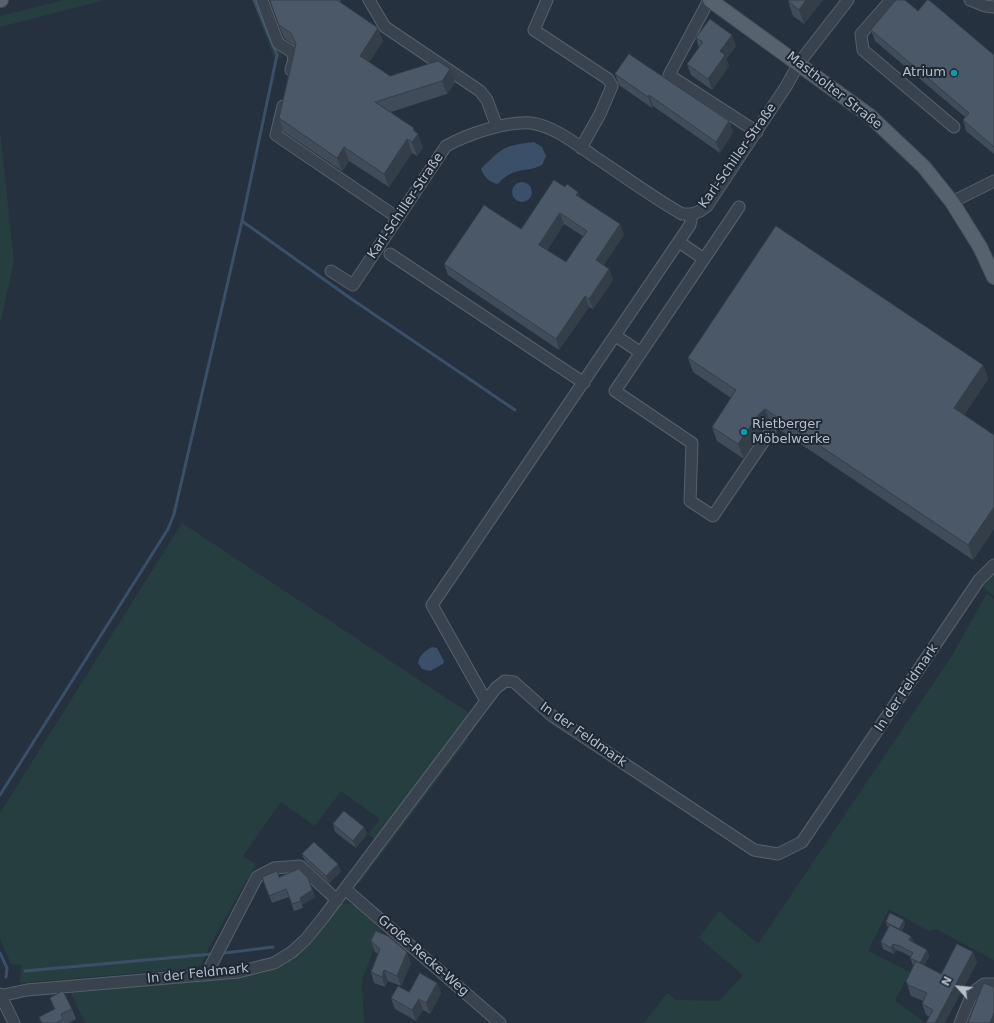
<!DOCTYPE html>
<html>
<head>
<meta charset="utf-8">
<style>
  body { margin:0 }
  #map { position:relative; width:994px; height:1023px; overflow:hidden; background:#25313f; font-family:"DejaVu Sans",sans-serif }
  canvas { display:block }
  .north { position:absolute; left:938px; top:967px; width:40px; height:40px; -webkit-text-stroke:3px #1e2834; paint-order:stroke; rotate:297deg; font-size:11px; font-weight:700; line-height:16px; text-align:center; color:#b6beca }
  .north::after { content:''; display:block; margin:auto; width:14px; height:18px; background:#b6beca; clip-path:polygon(50% 0,100% 100%,50% 72%,0 100%) }
</style>
</head>
<body>
<div id="map">
<canvas width="994" height="1023"></canvas>
<div class="north">N</div>
</div>
<script>
const context = document.querySelector('canvas').getContext('2d');
context.lineJoin = 'round';
function fill(path, color) {
  context.fillStyle = color;
  context.fill(path, 'evenodd');
}
function trace(path, color, width, dash) {
  context.strokeStyle = color;
  context.lineWidth = width;
  context.lineCap = dash ? 'butt' : 'round';
  context.setLineDash(dash || []);
  context.stroke(path);
}
function write(font, color, halo, rows, align = 'center') {
  context.font = font + ' "DejaVu Sans",sans-serif';
  context.lineWidth = 4;
  context.setLineDash([]);
  context.textBaseline = 'middle';
  context.strokeStyle = halo;
  context.fillStyle = color;
  for (const [text, x, y, turn = 0] of rows) {
    context.save();
    context.translate(x, y);
    context.rotate((+turn || 0) * Math.PI / 180);
    context.textAlign = isNaN(turn) ? turn : align;
    if (halo) context.strokeText(text, 0, 0);
    context.fillText(text, 0, 0);
    context.restore();
  }
}
fill(new Path2D(`
  M64 0H105L0 27V16Z
  M252 0H257L275 44 283 58H274Z
  M0 131 14 262 0 324Z
  M182 523 469 713 461 727 375 840 368 834 380 819 341 791 315 826 281 802 243 856 256 864 209 947 202 964 196 968 20 983 21 965 11 964 0 939V813Z
  M994 573V596L982 586Z
  M987 593 994 599V960L936 929 929 931 889 909 868 951 910 972 895 1001 926 1023H644L667 993 676 1000 719 1001 743 975 699 938 719 911 758 944 953 654Z
  M464 736 469 738 359 884 357 880Z
  M346 903 355 905 381 929 362 980 364 1023H85L71 993 240 977 275 969 295 955 341 904Z`), '#273e40');
fill(new Path2D(`
  M534 142 542 147 546 156 542 165C525 174 515 165 498 184 490 183 484 177 481 169 503 147 503 146 534 142Z
  M512 192a10 10 0 1 1 20 0a10 10 0 1 1-20 0Z
  M432 647 437 648 444 661 443 664 430 671 422 669 418 663C420 654 425 651 432 647Z`), '#3b4f68');
trace(new Path2D(`
  M242 221 350 298 515 410
  M0 795 168 529 174 514 242 221 277 55 254 0
  M0 953 7 968 6 977
  M225 953 273 947
  M25 971 212 954`), '#3b4f68', 3);
const minor = new Path2D(`
  M262 0 278 43 292 52 294 59 291 70
  M369 0 385 27 480 91 487 100 497 127
  M547 0 534 30 608 79 612 86 600 114 581 148
  M709 0 669 75 757 132
  M891 0 861 34 863 50 954 127
  M970 0 985 6 994 7
  M283 106 276 135 398 218
  M952 202 994 181
  M679 242 704 259 615 391 692 443 690 501 713 516 770 432
  M390 254 584 383
  M704 259 739 207
  M331 271 353 285 446 146C468 134 506 121 531 123 554 126 576 144 595 157 624 176 652 197 682 214H692L700 211 707 206 787 85 799 63 848 0
  M616 336 641 353
  M486 701 432 605 690 225 692 214
  M345 889 500 1023
  M206 975 257 877 274 868 300 866 337 900
  M0 994 14 1023
  M0 996 27 990 238 972 274 963 292 952 306 939 323 918 486 701 496 688 505 681 514 682 551 715 754 850 778 854 802 842 979 580 994 565
  M960 1023 970 999 976 990 984 984H994`);
const major = new Path2D(`
  M0 0H1
  M710 0 870 116 924 167 952 202 980 247 994 277`);
trace(minor, '#57616d', 13);
trace(major, '#434c58', 16);
trace(minor, '#39434f', 11);
trace(major, '#57626f', 14);
fill(new Path2D(`
  M269 0H341L340 2 378 28 383 41 369 62 390 76 438 61 455 83 447 94 391 112 416 133 423 147 417 156 412 153 389 187 349 161 342 171 284 132 279 118 295 46 284 38Z
  M789 0H823L804 24 793 16 788 1Z
  M918 11 994 55V154L966 131 963 120 965 117 875 41 871 30Z
  M696 38 736 46 726 59 729 66 712 90 691 75 687 64 699 48Z
  M615 74 729 121 733 132 720 153 653 106 652 108 619 85Z
  M565 187 578 192 580 198 620 224 624 235 603 265 609 269 613 280 593 309 589 307 559 350 448 275 444 264 521 229ZM564 224 583 236 566 262 547 250Z
  M688 358 983 365 988 379 964 415 994 435V529L973 560 771 424 764 428 744 459 717 441 712 427 731 398 693 372Z
  M333 824 364 827 367 834 356 848 335 832Z
  M302 854 341 871 329 883 305 861Z
  M262 877H279L308 878 315 897 302 905 303 908 294 911 289 897 272 903Z
  M886 922 905 924 902 931 914 943 927 950 929 957 924 965 941 974 973 952 977 963 930 1017 926 1015 922 1004 923 1001 911 996 906 981 914 965H913L910 958 911 957 902 952 896 950 894 954 883 949 881 942 889 927 887 926Z
  M371 941 411 963 401 986 388 981 385 987 374 983 371 972 378 954 375 952Z
  M437 983 441 993 430 1014 423 1010 416 1021 395 1009 391 998Z
  M50 998 72 1009 76 1019 68 1023H41L39 1017 54 1009Z`), '#404c59');
fill(new Path2D(`
  M806 0H823L804 24 799 10Z
  M378 28 383 41 365 69 360 56Z
  M732 35 736 46 726 59 729 66 712 90 708 79 720 51Z
  M450 69 455 83 447 94 442 81Z
  M649 95 653 106 652 108 648 97Z
  M729 121 733 132 720 153 716 142Z
  M414 128 417 135 418 134 423 147 417 156 412 142 413 130Z
  M407 139 412 153 389 187 384 174Z
  M344 147 349 161 342 171 337 158Z
  M578 192 582 203 576 195Z
  M560 213 564 224 543 255 539 245Z
  M620 224 624 235 600 271 596 260Z
  M609 269 613 280 593 309 589 299Z
  M585 296 589 307 559 350 556 339Z
  M983 365 988 379 959 422 954 408Z
  M765 409 771 424 764 428 744 459 738 444 759 414Z
  M994 507V529L973 560 968 545Z
  M364 827 367 834 356 848 353 841Z
  M338 864 341 871 329 883 326 876Z
  M312 890 315 897 302 905 300 898Z
  M904 920 905 924 900 933 899 930Z
  M911 936 914 942 912 947 909 940Z
  M893 944 896 950 894 954 891 948Z
  M927 950 929 957 922 970 919 963Z
  M407 952 411 963 401 986 397 976Z
  M973 952 977 963 945 1023H935Z
  M384 970 388 981 385 987 382 977Z
  M437 983 441 993 430 1014 426 1003Z
  M419 999 423 1010 416 1021 412 1010Z
  M994 1013V1023H990Z`), '#343e49');
const building = new Path2D(`
  M270 0H337L378 28 360 56 390 76 438 61 450 69 442 81 375 102 414 128 413 130 418 134 412 142 407 139 384 174 344 147 337 158 279 118 296 44 291 33 279 25Z
  M789 0H806L799 10 788 1Z
  M896 0H905L918 11 927 0H929L994 55V147L963 120 969 113 871 30Z
  M710 19 732 35 720 51 725 55 708 79 687 64 703 42 696 38Z
  M629 54 729 121 716 142 649 95 648 97 615 74Z
  M554 180 565 187 567 184 578 192 576 195 620 224 596 260 609 269 589 299 585 296 556 339 444 264 484 205 521 229ZM560 213 587 231 566 262 539 245Z
  M776 226 983 365 954 408 994 435V507L968 545 765 409 759 414 738 444 712 427 736 390 688 358Z
  M344 811 364 827 353 841 333 824Z
  M314 842 338 864 326 876 302 854Z
  M299 869 308 878 312 890 300 898 301 901 292 904 286 889 269 896 262 877 277 871 279 877Z
  M890 913 904 920 899 929 886 922Z
  M890 925 911 936 909 940 927 950 920 963 910 958 913 953 900 946 893 944 891 948 881 942Z
  M376 931 388 936 407 952 397 976 384 970 382 977 371 972 380 949 371 941Z
  M957 944 973 952 935 1023H926L933 1010 922 1004 927 993 908 985 906 981 916 961 941 974Z
  M420 973 437 983 426 1003 419 999 412 1010 391 998 398 986 409 992Z
  M984 983 994 987V1013L990 1023H968Z
  M63 991 72 1009 61 1014 63 1019 56 1023H42L39 1017 55 1009 50 998Z`);
fill(building, '#4b5868');
trace(building, '#343e49', 1);
for (const [x, y, r, color] of [
  [954,73,4,"#0f9aa8"],
  [744,432,4,"#0f9aa8"]
]) {
  const dot = new Path2D();
  dot.arc(x, y, r, 0, 2 * Math.PI);
  context.fillStyle = color;
  context.fill(dot);
  trace(dot, '#1e2834', 1.5);
}
write('13px', '#b6beca', '#1e2834', [
  ["Atrium",946,73],
  ["Rietberger",752,425,"left"],
  ["Möbelwerke",752,440,"left"]
], 'right');
write('13px', '#b6beca', '#1e2834', [
  ["Mastholter Straße",834,91,38],
  ["Karl-Schiller-Straße",738,156,-55],
  ["Karl-Schiller-Straße",406,206,-56],
  ["In der Feldmark",907,688,-56],
  ["In der Feldmark",583,735,35],
  ["Große-Recke-Weg",423,956,41],
  ["In der Feldmark",198,974,-6]
]);
</script>
</body>
</html>
